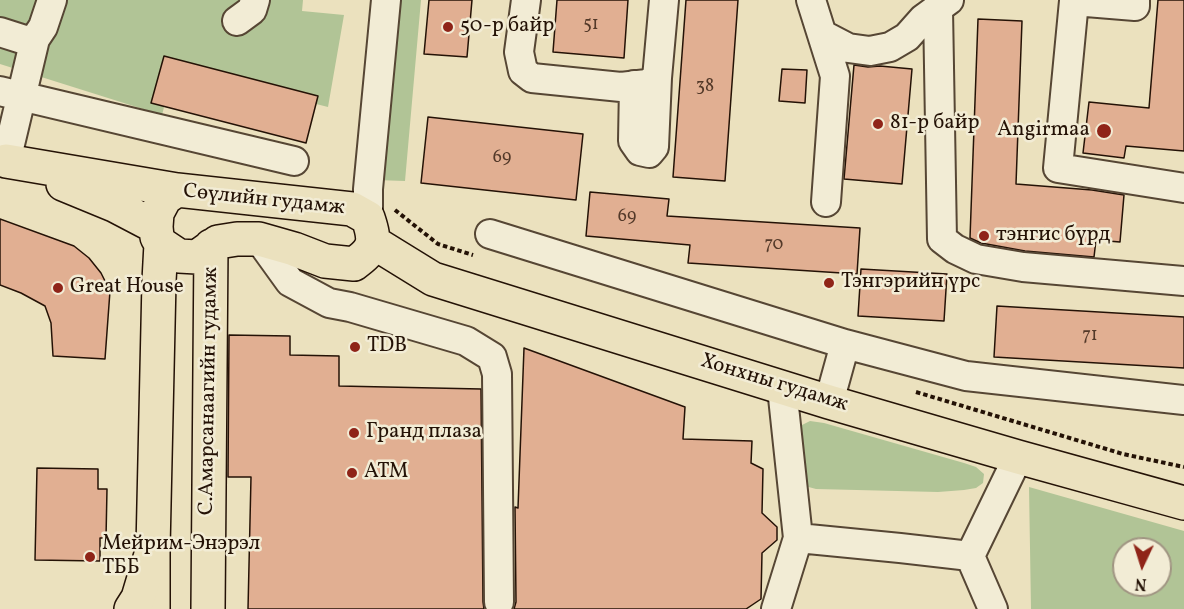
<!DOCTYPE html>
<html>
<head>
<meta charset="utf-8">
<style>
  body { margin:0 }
  #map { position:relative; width:1184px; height:609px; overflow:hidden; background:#ebe1be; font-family:Vollkorn,serif }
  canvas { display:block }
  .north { position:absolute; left:1112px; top:537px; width:60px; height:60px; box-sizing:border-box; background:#f2ecd5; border:2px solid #a09582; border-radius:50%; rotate:184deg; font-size:16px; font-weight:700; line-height:24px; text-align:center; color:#241206 }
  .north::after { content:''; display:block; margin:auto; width:21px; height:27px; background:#8f2418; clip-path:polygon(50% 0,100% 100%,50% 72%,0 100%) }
</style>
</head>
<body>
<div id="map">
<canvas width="1184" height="609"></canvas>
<div class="north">N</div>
</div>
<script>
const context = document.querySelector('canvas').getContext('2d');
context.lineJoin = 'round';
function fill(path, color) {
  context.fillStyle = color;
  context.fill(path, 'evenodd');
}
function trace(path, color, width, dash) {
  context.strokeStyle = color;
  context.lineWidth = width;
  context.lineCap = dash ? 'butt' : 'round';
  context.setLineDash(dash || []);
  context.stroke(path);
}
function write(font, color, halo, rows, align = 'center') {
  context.font = font + ' Vollkorn,serif';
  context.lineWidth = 5;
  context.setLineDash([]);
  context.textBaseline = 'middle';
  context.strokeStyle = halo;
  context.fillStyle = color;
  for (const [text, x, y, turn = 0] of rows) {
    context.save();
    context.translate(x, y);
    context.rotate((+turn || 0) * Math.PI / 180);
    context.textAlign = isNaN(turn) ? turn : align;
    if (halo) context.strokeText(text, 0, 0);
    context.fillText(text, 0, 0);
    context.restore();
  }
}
fill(new Path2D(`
  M0 0H303L302 11 344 15 328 107 174 68 162 115 0 64Z
  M394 0H421L405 181 376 180Z
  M810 421 824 423 964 463 976 467 984 474 983 483 976 488 964 490 938 492 816 489 805 486 798 440 802 425Z
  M1029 487 1184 531V609H1031ZM1124 549H1160V585H1124Z`), '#b1c496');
const building = new Path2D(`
  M429 0H472L467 57 424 54Z
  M557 0H628L624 58 553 52Z
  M686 0H738L725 181 673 177Z
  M1158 0H1184V151L1126 146 1124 158 1083 153 1089 102 1149 108Z
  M978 19 1022 21 1016 184 1092 190 1124 195 1120 242 1096 240 1094 257 1025 251 981 243 970 238Z
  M164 56 318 96 306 143 151 103Z
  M854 65 868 67 880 66 912 69 902 184 844 179Z
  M782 69 807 70 805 103 779 101Z
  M428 117 583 134 576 200 421 183Z
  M590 192 669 199 667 216 860 228 857 274 688 263 690 245 586 236Z
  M0 219 74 246 89 258 101 273 110 291 105 359 53 356 51 323 45 306 21 293 0 285Z
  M861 269 947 274 944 321 858 316Z
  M997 306 1184 317V368L994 357Z
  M229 335 290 336V355L339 356V386L481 389 483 602 484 609H248L251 477H228Z
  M524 348 685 407 683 439 752 441 751 463 763 469 762 513 777 527V540L762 553 761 599 746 609H514L516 602 515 507 518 508Z
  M37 468 98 469V489H107L106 538H100V561L35 560Z`);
fill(building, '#e1af92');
trace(building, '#241206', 1.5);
const minor = new Path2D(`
  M526 0 519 52 523 71 532 78 621 87 647 84 657 78 664 0
  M811 0 835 76 826 202
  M1135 0V6L1074 1 1058 168 1184 188
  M938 9 942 239 955 249 976 259 1023 267 1184 281
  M237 21 252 10 255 0
  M0 32 25 40 35 39 43 27 52 0
  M823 35 848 48 870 51 890 47 907 37 923 19 949 0
  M634 85 633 141 640 151 649 153 654 147 657 78
  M0 91 294 161
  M6 161 35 39
  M368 218V189L386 0
  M490 234 845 344 966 376 1184 400
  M259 239 290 282 329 303 350 307 466 341 492 357 497 374 499 602
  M782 388 798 538
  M829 402 845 344
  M970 556 993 609
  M776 609 798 538 900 548 970 556 1018 457`);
const major = new Path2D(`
  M6 161 177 190
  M63 184 114 205 156 227
  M177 190 352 209 368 218C376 242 375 249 354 264L325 261 294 249 259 239H237L218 242 197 257 179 256 161 244 157 237 156 227 157 213 165 198Z
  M373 242 433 279 829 402 1018 457 1184 503
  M153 609V548L159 281 161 244
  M208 609 211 246`);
const highway = new Path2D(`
  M131 609 138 598 153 548`);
trace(minor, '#564634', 32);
trace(major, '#241206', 36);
trace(highway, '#241206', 36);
trace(new Path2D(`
  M395 210 438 244 473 255
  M916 392 1123 454 1184 467`), '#241206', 4, [4.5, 3]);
trace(minor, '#f2ecd5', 28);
trace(major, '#ebe1be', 33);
trace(highway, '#ebe1be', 33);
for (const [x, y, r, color] of [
  [448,27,6,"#8f2418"],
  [878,124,6,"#8f2418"],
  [1104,131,8,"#8f2418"],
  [984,236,6,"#8f2418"],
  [829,283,6,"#8f2418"],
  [58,288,6,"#8f2418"],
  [355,347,6,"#8f2418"],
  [354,433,6,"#8f2418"],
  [352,473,6,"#8f2418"],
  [90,557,6,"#8f2418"]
]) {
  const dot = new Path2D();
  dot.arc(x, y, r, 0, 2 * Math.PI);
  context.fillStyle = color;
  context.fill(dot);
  trace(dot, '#f2ecd5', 2);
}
write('18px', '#533929', null, [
  ["51",591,26],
  ["38",705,88],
  ["69",502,159],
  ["69",627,218],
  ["70",774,246],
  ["71",1090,337]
]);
write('21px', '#241206', '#f2ecd5', [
  ["50-р байр",460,27],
  ["81-р байр",890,124],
  ["Angirmaa",1090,131,"right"],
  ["тэнгис бүрд",996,236],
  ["Тэнгэрийн үрс",841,283],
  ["Great House",70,288],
  ["TDB",367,347],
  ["Гранд плаза",366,433],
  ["ATM",364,473],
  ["Мейрим-Энэрэл",102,545],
  ["ТББ",102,569]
], 'left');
write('21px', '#241206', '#f2ecd5', [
  ["Сөүлийн гудамж",264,201,6],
  ["Хонхны гудамж",774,384,17],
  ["С.Амарсанаагийн гудамж",210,391,-89]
]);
</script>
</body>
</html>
